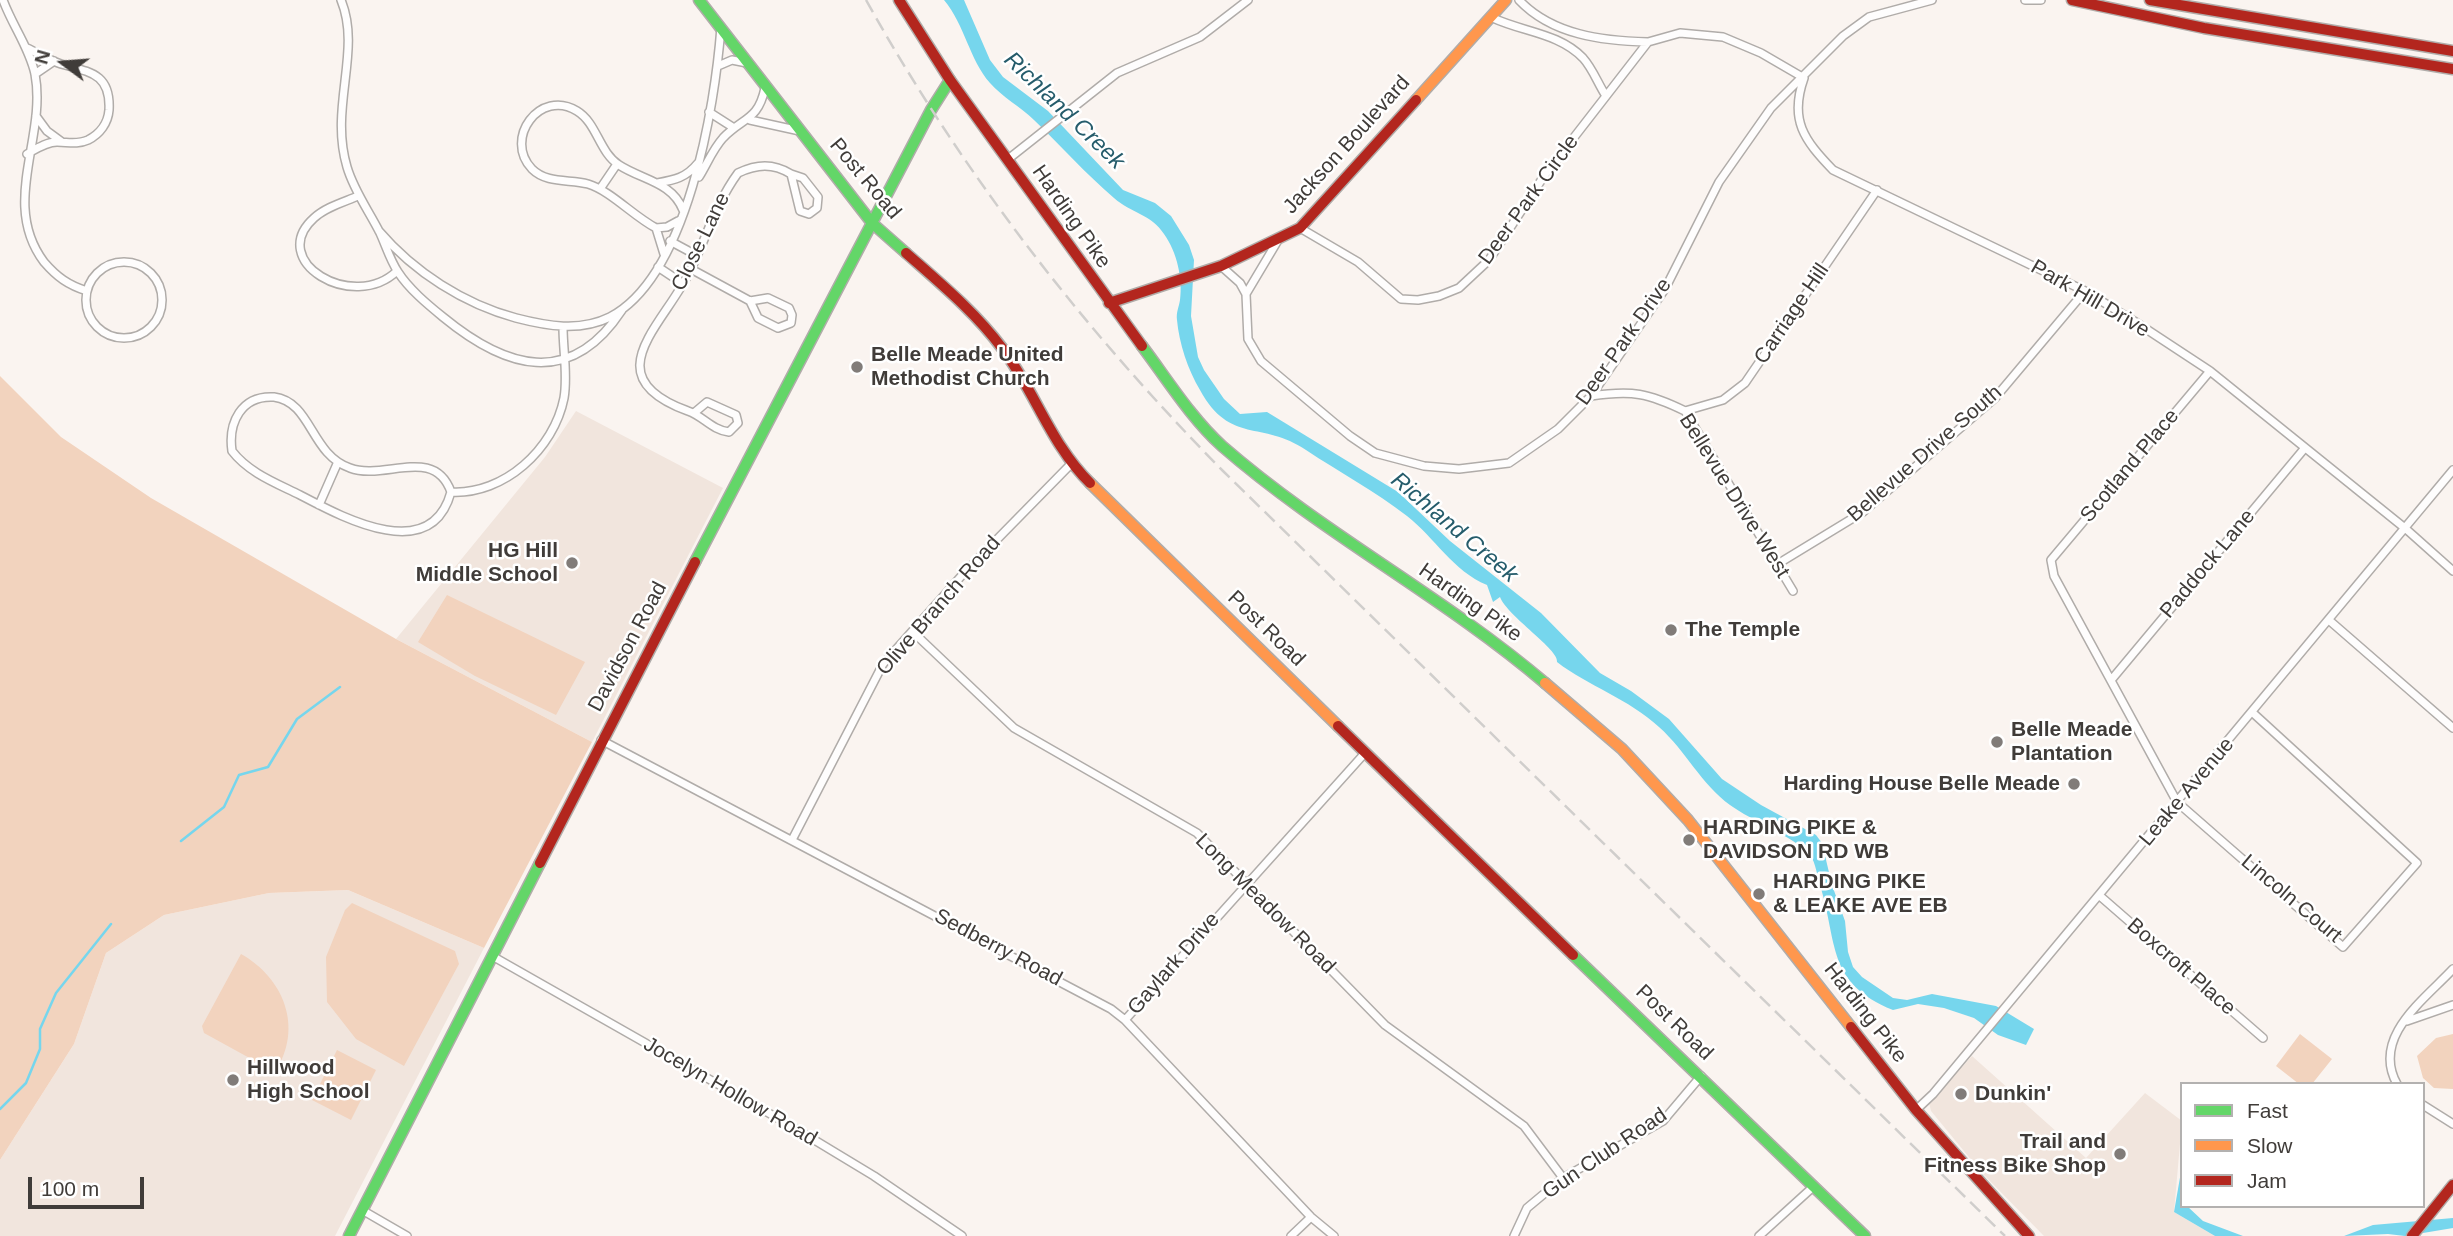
<!DOCTYPE html>
<html>
<head>
<meta charset="utf-8">
<style>
  body { margin:0 }
  #map { position:relative; width:2453px; height:1236px; overflow:hidden; background:#faf4f0; font-family:Arial,sans-serif }
  canvas { display:block }
  .legend { position:absolute; left:2180px; top:1082px; width:245px; height:126px; box-sizing:border-box; background:#fff; border:2px solid #b3b1b0; margin:0; padding:9px 12px; list-style:none; font-size:21px; color:#403c39 }
  .legend li { display:flex; align-items:center; gap:14px; height:35px }
  .legend b { width:35px; border:2px solid #b3b1b0 }
  .north { position:absolute; left:28px; top:28px; width:70px; height:70px; -webkit-text-stroke:5px #fff; paint-order:stroke; rotate:286deg; font-size:19px; font-weight:700; line-height:28px; text-align:center; color:#403c39 }
  .north::after { content:''; display:block; margin:auto; width:24px; height:32px; background:#403c39; clip-path:polygon(50% 0,100% 100%,50% 72%,0 100%) }
  .scale { position:absolute; left:28px; top:1177px; width:116px; height:32px; box-sizing:border-box; border:4px solid #403c39; border-top:0; padding-left:9px; font-size:21px; line-height:24px; white-space:nowrap; color:#403c39; -webkit-text-stroke:5px #fff; paint-order:stroke }
</style>
</head>
<body>
<div id="map">
<canvas width="2453" height="1236"></canvas>
<ul class="legend">
<li><b style="height:9px;background:#63d668"></b>Fast</li>
<li><b style="height:9px;background:#ff974d"></b>Slow</li>
<li><b style="height:9px;background:#b3261e"></b>Jam</li>
</ul>
<div class="north">N</div>
<div class="scale">100 m</div>
</div>
<script>
const context = document.querySelector('canvas').getContext('2d');
context.lineJoin = 'round';
function fill(path, color) {
  context.fillStyle = color;
  context.fill(path, 'evenodd');
}
function trace(path, color, width, dash) {
  context.strokeStyle = color;
  context.lineWidth = width;
  context.lineCap = dash ? 'butt' : 'round';
  context.setLineDash(dash || []);
  context.stroke(path);
}
function write(font, color, halo, rows, align = 'center') {
  context.font = font + ' Arial,sans-serif';
  context.lineWidth = 5;
  context.setLineDash([]);
  context.textBaseline = 'middle';
  context.strokeStyle = halo;
  context.fillStyle = color;
  for (const [text, x, y, turn = 0] of rows) {
    context.save();
    context.translate(x, y);
    context.rotate((+turn || 0) * Math.PI / 180);
    context.textAlign = isNaN(turn) ? turn : align;
    if (halo) context.strokeText(text, 0, 0);
    context.fillText(text, 0, 0);
    context.restore();
  }
}
fill(new Path2D(`
  M576 411 723 488 592 742 396 639 545 457Z
  M348 890 484 948 335 1236H0V1160L74 1044 106 953 164 915 269 893Z
  M1972 1056 2086 1158 2145 1093 2182 1121 2174 1212 2215 1236H2044L1982 1173 1931 1111 1929 1103Z`), '#f1e5dd');
fill(new Path2D(`
  M0 376 61 437 151 498 396 639 592 742 484 948 348 890 269 893 164 915 106 953 74 1044 0 1160Z
  M447 595 585 662 556 715 475 676 418 642Z
  M352 903 455 951 459 964 404 1066 356 1039 327 1002 326 957 345 910Z
  M241 954C284 978 304 1028 275 1072L204 1033 202 1026Z
  M2300 1034 2332 1059 2312 1084H2299L2276 1066Z
  M2453 1034V1089L2434 1088 2423 1078 2417 1056 2436 1038Z
  M337 1050 376 1070 351 1120 312 1100Z`), '#f2d3be');
fill(new Path2D(`
  M944 0H964L990 60 1003 77 1048 111 1123 190 1155 203 1171 216 1189 245 1194 260 1191 316 1198 357 1204 370 1224 399 1240 414 1267 412 1398 492 1450 541 1541 613 1600 673 1631 691 1669 719 1722 779 1761 805 1816 835 1822 843 1832 885 1845 921 1848 952 1853 967 1862 977 1893 998 1907 1000 1932 994 1996 1006 2034 1029 2026 1045 1998 1035 1974 1018 1944 1008 1918 1004 1893 1010C1826 983 1838 943 1820 885 1817 876 1816 863 1810 855 1800 840 1750 820 1730 805 1701 784 1686 751 1659 727 1629 699 1588 686 1557 662 1560 650 1507 616 1500 597L1493 602 1487 585C1453 571 1435 538 1407 516 1375 491 1339 472 1306 450 1262 420 1230 445 1200 390 1188 370 1179 343 1177 320 1176 312 1179 307 1180 300 1183 279 1177 252 1164 234 1151 214 1131 213 1114 198 1086 174 1061 146 1034 120 1021 107 1002 97 990 83 969 59 965 25 944 0Z
  M2182 1166V1206H2187L2203 1221 2243 1236H2215L2174 1212Z
  M2453 1218V1228L2405 1236 2388 1234 2344 1236 2373 1225Z`), '#76d6ed');
trace(new Path2D(`
  M181 841 224 807 239 775 268 767 297 719 340 687
  M0 1109 26 1083 40 1049V1029L56 993 111 924`), '#76d6ed', 2.5);
const street = new Path2D(`
  M3 0C12 25 29 47 35 74 47 138 0 203 44 262 57 277 68 285 87 291
  M341 0C362 51 329 107 347 167 354 191 369 211 380 233 386 246 390 260 398 272 409 289 427 304 443 317 505 368 570 389 622 310
  M1519 0C1552 35 1603 41 1648 42
  M2025 0H2041
  M1493 18C1523 32 1559 33 1583 58 1593 69 1598 84 1606 96
  M27 48C38 53 49 60 61 64 89 72 111 73 109 110 108 123 100 134 88 140 77 145 68 142 57 142 46 142 36 149 27 154
  M718 66 732 60 747 63
  M35 74 54 61
  M709 112 734 128
  M36 116 47 131 62 142
  M750 120 800 131
  M1007 160 1117 73 1200 37 1248 0
  M791 174 803 178 818 197 817 208 809 214 800 211Z
  M699 177C707 164 713 149 723 138 743 117 758 121 765 88
  M657 183C674 180 686 178 698 163
  M600 189 617 164
  M358 196C344 202 326 207 314 218 266 261 353 313 397 271
  M678 221 667 227 656 228C633 216 611 191 588 184 570 179 547 184 532 169 503 139 540 88 577 111 597 123 599 152 619 165 642 180 672 182 683 210
  M656 228 664 254
  M1300 228 1358 262 1401 299 1418 300 1439 296 1459 288 1489 260 1544 176 1648 42 1680 33 1723 37 1761 53 1804 78C1789 120 1804 140 1833 170L2085 291 2134 321 2210 371 2406 529 2453 571
  M379 231C414 272 464 304 516 318 547 326 580 332 610 317 688 276 715 106 721 27
  M670 241 696 255
  M86 300a38 38 0 1 1 76 0a38 38 0 1 1-76 0Z
  M1221 266 1240 283 1246 294 1248 339 1261 361 1350 436 1375 453 1424 466 1459 469 1509 463 1558 429 1591 396 1665 289 1719 182 1771 108 1843 36 1869 17 1932 0
  M658 267 682 283
  M691 269 750 301 768 298 789 308 792 315 791 323 778 328 758 318 750 301
  M1246 294 1277 242
  M2210 371 2051 560 2054 576 2177 802 2343 947 2417 863 2253 713
  M1591 396C1632 390 1648 393 1685 411L1793 591
  M274 397C312 402 310 454 350 468 384 481 434 445 451 492 431 566 342 517 300 495 276 483 249 473 232 451 228 423 241 395 274 397Z
  M1685 411 1723 400 1745 383 1877 190
  M694 413 707 402 736 415 738 423 729 432C712 430 703 416 688 411 592 376 665 325 691 269 707 236 716 203 738 173 757 164 773 163 791 174
  M451 492C504 495 554 449 564 398 568 375 563 351 563 327
  M319 505 337 464
  M1776 565 1863 512 1995 398 2085 291
  M2330 621 2453 728
  M913 632 1014 728 1197 833 1385 1025 1524 1126 1563 1178
  M2112 679 2304 449
  M601 740 1111 1009 1125 1020 1311 1217 1334 1236
  M792 840 883 664 964 573 1071 464
  M2100 896 2263 1038
  M494 957 788 1124 874 1176 962 1236
  M1125 1020 1365 753
  M2407 1021 2453 1005
  M2397 1084C2371 1037 2424 1000 2453 969
  M2423 1105 2453 1124
  M1916 1110 1933 1094 2453 470
  M362 1210 407 1236
  M1291 1236 1311 1217
  M1514 1236 1527 1208 1563 1178 1663 1121 1701 1076
  M1759 1236 1813 1187`);
const fast = new Path2D(`
  M699 0 872 223 906 253
  M1142 346C1167 379 1191 418 1222 446 1323 534 1443 596 1545 683
  M695 562 931 110 950 80
  M1573 955 1865 1236
  M349 1236 540 863`);
const slow = new Path2D(`
  M1416 100 1506 0
  M1090 483 1338 726
  M1545 683 1622 749 1688 820 1851 1027`);
const jam = new Path2D(`
  M899 0 950 80 1142 346
  M2072 0 2204 28 2453 69
  M2150 0 2453 51
  M906 253C940 283 975 312 1002 348 1035 391 1051 445 1090 483
  M1109 303 1221 266 1300 228 1416 100
  M1338 726 1573 955
  M540 863 695 562
  M1851 1027 1916 1110 2029 1236
  M2412 1236 2453 1185`);
trace(street, '#b0aca9', 10);
trace(fast, '#b0aca9', 13);
trace(slow, '#b0aca9', 13);
trace(jam, '#b0aca9', 13);
trace(street, '#fefdfd', 7);
trace(fast, '#63d668', 10);
trace(slow, '#ff974d', 10);
trace(jam, '#b3261e', 10);
trace(new Path2D(`
  M866 0C963 174 1083 329 1223 471L2005 1236`), '#d0cecc', 2.5, [14, 7]);
for (const [x, y, r, color] of [
  [857,367,7,"#817c79"],
  [572,563,7,"#817c79"],
  [1671,630,7,"#817c79"],
  [1997,742,7,"#817c79"],
  [2074,784,7,"#817c79"],
  [1689,840,7,"#817c79"],
  [1759,894,7,"#817c79"],
  [233,1080,7,"#817c79"],
  [1961,1094,7,"#817c79"],
  [2120,1154,7,"#817c79"]
]) {
  const dot = new Path2D();
  dot.arc(x, y, r, 0, 2 * Math.PI);
  context.fillStyle = color;
  context.fill(dot);
  trace(dot, '#fff', 2.5);
}
write('21px', '#403c39', '#fff', [
  ["Jackson Boulevard",1347,145,-48],
  ["Post Road",865,179,50],
  ["Deer Park Circle",1529,200,-54],
  ["Harding Pike",1071,217,55],
  ["Close Lane",701,242,-64],
  ["Park Hill Drive",2090,299,30],
  ["Carriage Hill",1792,314,-56],
  ["Deer Park Drive",1624,342,-55],
  ["Bellevue Drive South",1925,454,-41],
  ["Scotland Place",2130,466,-50],
  ["Bellevue Drive West",1734,496,58],
  ["Paddock Lane",2208,564,-50],
  ["Harding Pike",1470,603,35],
  ["Olive Branch Road",939,606,-49],
  ["Post Road",1266,629,44],
  ["Davidson Road",628,647,-62],
  ["Leake Avenue",2187,792,-50],
  ["Lincoln Court",2291,899,40],
  ["Long Meadow Road",1265,904,45],
  ["Sedberry Road",998,948,28],
  ["Gaylark Drive",1174,964,-49],
  ["Boxcroft Place",2181,967,41],
  ["Harding Pike",1865,1013,52],
  ["Post Road",1674,1023,44],
  ["Jocelyn Hollow Road",730,1092,30],
  ["Gun Club Road",1605,1154,-34]
]);
write('bold 21px', '#403c39', '#fff', [
  ["Belle Meade United",871,355],
  ["Methodist Church",871,379],
  ["HG Hill",558,551,"right"],
  ["Middle School",558,575,"right"],
  ["The Temple",1685,630],
  ["Belle Meade",2011,730],
  ["Plantation",2011,754],
  ["Harding House Belle Meade",2060,784,"right"],
  ["HARDING PIKE &",1703,828],
  ["DAVIDSON RD WB",1703,852],
  ["HARDING PIKE",1773,882],
  ["& LEAKE AVE EB",1773,906],
  ["Hillwood",247,1068],
  ["High School",247,1092],
  ["Dunkin'",1975,1094],
  ["Trail and",2106,1142,"right"],
  ["Fitness Bike Shop",2106,1166,"right"]
], 'left');
write('italic 23px', '#255c6b', '#fff', [
  ["Richland Creek",1064,111,44],
  ["Richland Creek",1454,528,40]
]);
</script>
</body>
</html>
